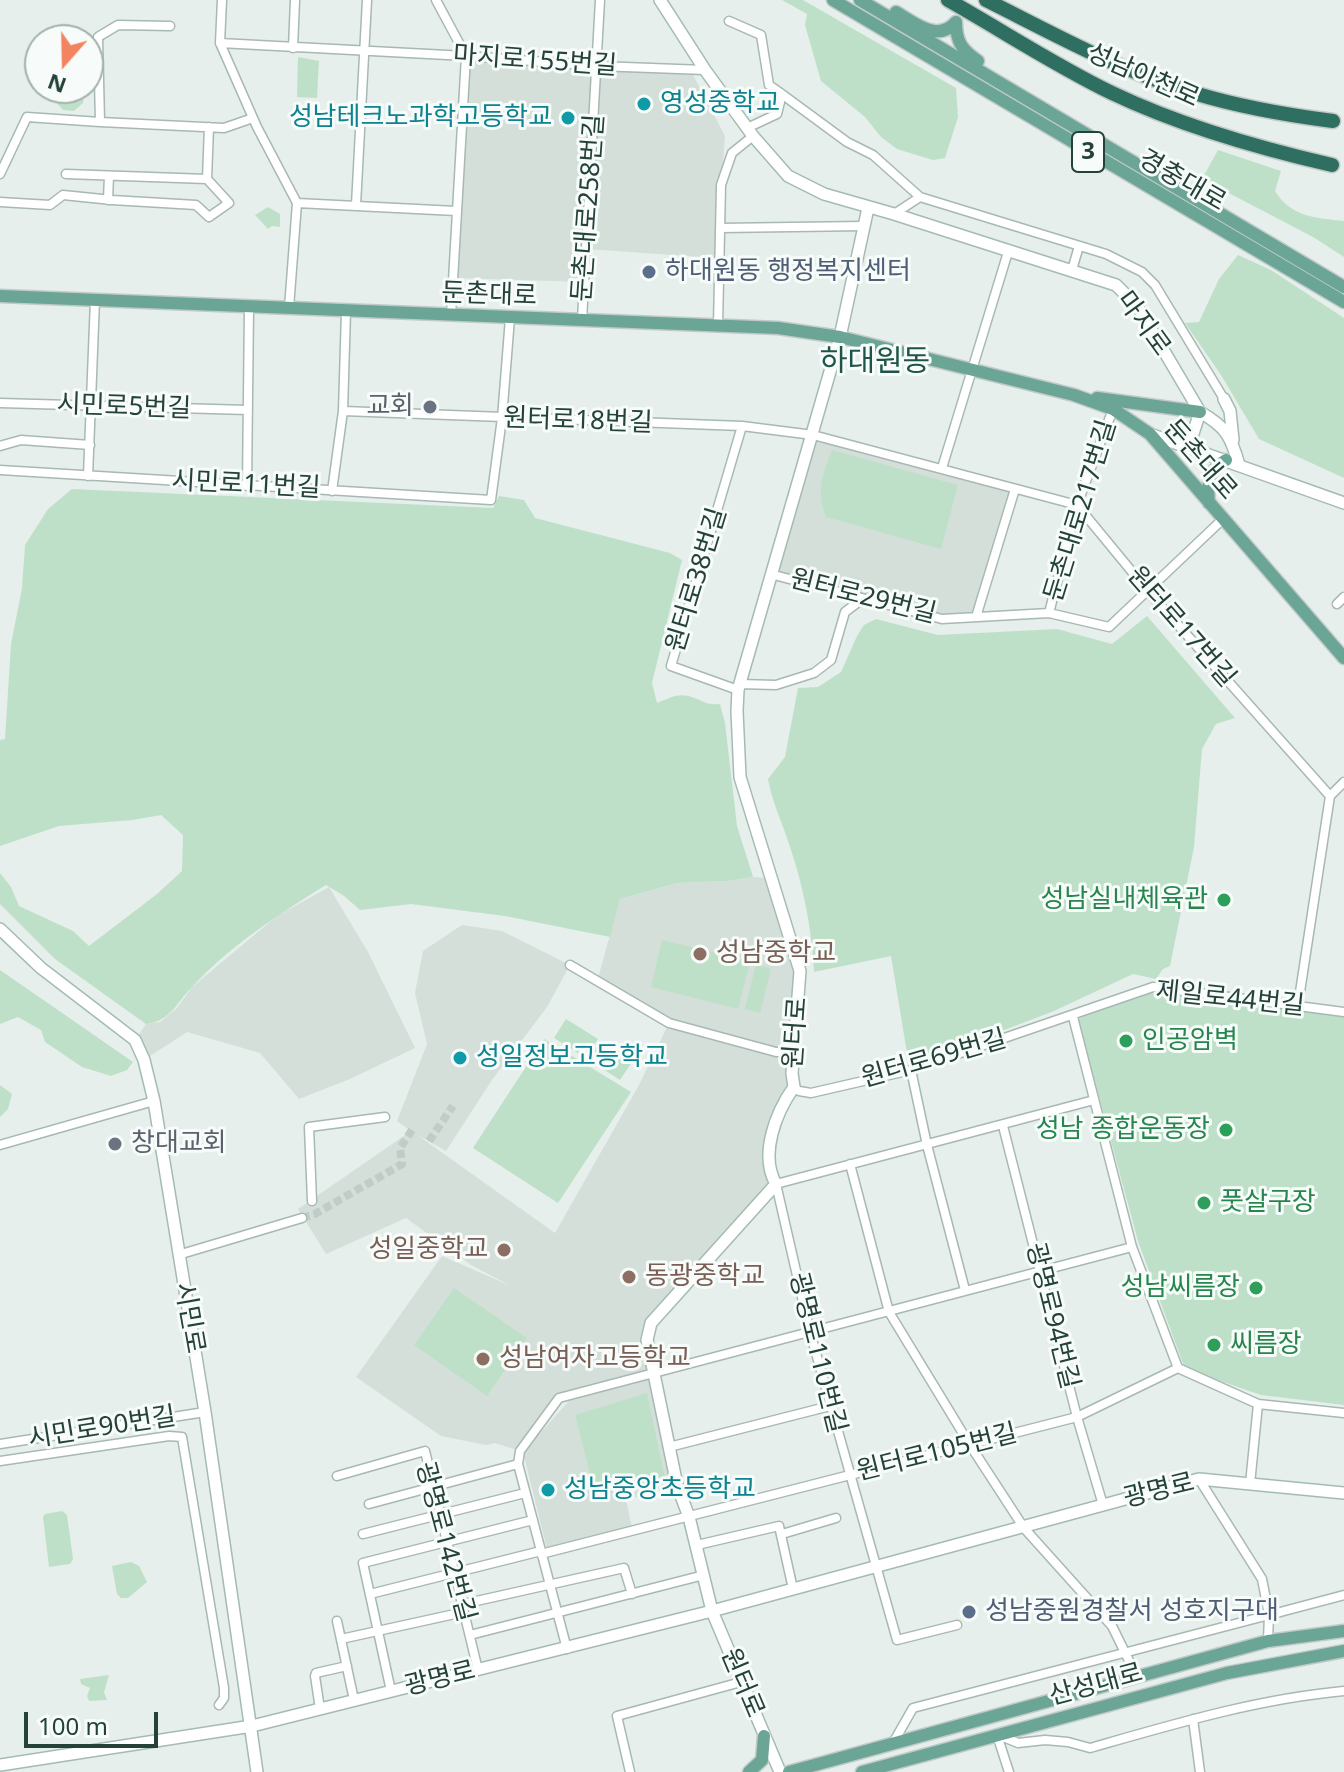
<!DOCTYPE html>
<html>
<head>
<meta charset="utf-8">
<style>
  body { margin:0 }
  #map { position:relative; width:1344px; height:1772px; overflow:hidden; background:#e6efeb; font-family:"Noto Sans",sans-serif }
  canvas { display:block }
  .north { position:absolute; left:24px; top:24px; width:80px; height:80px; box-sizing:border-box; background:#f7fbf9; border:2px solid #a3b1ad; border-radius:50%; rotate:200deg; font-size:22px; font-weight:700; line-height:32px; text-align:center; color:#24423a }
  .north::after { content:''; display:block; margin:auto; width:28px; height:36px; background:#f4845f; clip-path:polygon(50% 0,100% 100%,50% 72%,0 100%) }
  .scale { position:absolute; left:24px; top:1712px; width:134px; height:36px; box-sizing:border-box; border:4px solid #24423a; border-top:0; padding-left:10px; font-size:24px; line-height:28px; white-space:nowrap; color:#24423a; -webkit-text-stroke:6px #f7fbf9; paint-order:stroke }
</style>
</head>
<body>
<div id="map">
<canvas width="1344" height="1772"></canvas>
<div class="north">N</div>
<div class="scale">100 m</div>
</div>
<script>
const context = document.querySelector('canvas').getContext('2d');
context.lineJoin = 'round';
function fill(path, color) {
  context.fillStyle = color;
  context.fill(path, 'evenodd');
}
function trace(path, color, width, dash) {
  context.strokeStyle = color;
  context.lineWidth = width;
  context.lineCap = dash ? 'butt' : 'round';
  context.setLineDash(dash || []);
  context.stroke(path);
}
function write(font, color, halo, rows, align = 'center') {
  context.font = font + ' "Noto Sans","Noto Sans KR",sans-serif';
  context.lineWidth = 6;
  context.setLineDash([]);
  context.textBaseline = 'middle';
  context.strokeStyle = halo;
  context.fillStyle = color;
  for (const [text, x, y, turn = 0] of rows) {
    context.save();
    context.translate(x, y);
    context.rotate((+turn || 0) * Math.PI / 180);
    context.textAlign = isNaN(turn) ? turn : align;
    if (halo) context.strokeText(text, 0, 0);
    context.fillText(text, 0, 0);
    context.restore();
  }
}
fill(new Path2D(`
  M466 56 690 69 725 136 716 258 587 249 585 282 453 278Z
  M813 435 1015 489 976 617 942 619 774 575Z
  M753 877 771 878 800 971 794 1087 771 1137 772 1188 649 1327 655 1374 559 1398 520 1451 495 1443 486 1445 441 1436 356 1377 442 1256 511 1286 471 1265 406 1218 326 1254 298 1209 411 1131 397 1121 427 1044 415 993 423 951 462 925 502 931 570 965 547 1007 492 1080 446 1151 416 1134 555 1233 639 1085 669 1023 598 978 620 899 677 883 727 881Z
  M329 887 368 952 415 1048 350 1079 299 1099 260 1053 187 1032 144 1060 135 1040 146 1024 160 1022 177 1008 192 987 277 916Z
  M653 1377 677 1485 626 1500 632 1528 547 1549 523 1452 569 1401Z`), '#d4dfda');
fill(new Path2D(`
  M782 0H803L956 88 958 117 945 158 933 160 897 149 881 137 865 117 821 81 805 25 807 14Z
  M298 57 319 61 317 98 297 97Z
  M72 88H85L83 103 74 111 63 110 55 101Z
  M1218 150 1281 171 1275 191C1291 217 1316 218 1344 221V257L1313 237 1202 179Z
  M268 207 280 214V227L272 226 268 229 255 215Z
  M1238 255 1271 270 1344 318V478L1259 439 1221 375 1185 323 1199 322 1219 279Z
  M832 450 958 485 941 549 826 517C816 492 822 475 832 450Z
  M72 489 493 508 499 496 524 500 535 518 670 553 682 560 652 683 657 703C667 699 677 693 688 696 701 699 706 706 720 704L725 723 737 826 753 877 727 881 677 883 620 899 610 937 505 916 411 904 360 910 344 896 326 885C279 914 230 946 192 987 176 1003 171 1021 146 1024L55 959 0 904V873L11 887 19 906 73 931 89 946 157 894 182 871 183 835 161 815 132 820 59 826 0 846V740L5 739 11 644 22 588 25 545 48 509Z
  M1147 616 1235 718 1216 724 1202 749 1194 847 1170 966 1163 969 1156 979 1133 974 1054 1011 999 1032 908 1059 891 956 814 972C812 930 803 884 789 844 782 822 772 802 768 779L785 757 798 688 818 687 841 672 857 636 864 625 876 619 938 635 1057 629 1112 644Z
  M662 940 750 961 738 1009 651 987Z
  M756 964 771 969 760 1013 745 1009Z
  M0 970 133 1062 127 1070 111 1076 82 1067 45 1042 41 1030 18 1017 0 1024Z
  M1153 987 1344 1013V1405L1261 1395 1185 1369 1138 1241 1078 1019Z
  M566 1019 598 1039 586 1058 554 1038Z
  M544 1039 631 1092 558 1203 473 1148Z
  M600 1042 632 1062 620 1080 589 1060Z
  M0 1085 12 1094 8 1109 0 1117Z
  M454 1288 527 1338 487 1396 414 1345Z
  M647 1393 665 1479 596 1497 575 1415Z
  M62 1511 67 1515 73 1559 70 1564 49 1567 43 1517 45 1514Z
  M131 1562 139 1566 147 1582 128 1598H121L117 1594 112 1566Z
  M109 1675 104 1692 107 1700 89 1701 87 1696 90 1688 81 1684 80 1679Z`), '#bfe0c8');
trace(new Path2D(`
  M429 1141 453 1106
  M302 1218 315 1214 402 1164 400 1148 412 1130`), '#bfccc8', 8, [8, 4]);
const street = new Path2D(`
  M222 0 220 43 257 127 297 203 289 308
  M436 0 466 56 451 315
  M729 21 761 35 769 85 779 92 780 102 777 114 747 128
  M170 26 118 25 98 37 100 122 224 128 253 118
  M220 43 466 56 598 66 705 70
  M293 48 295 0
  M779 92 847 142 873 155 920 197
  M0 174 27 117 100 122
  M66 174 207 179 209 127
  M108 200 109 176
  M0 202 50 205 63 195 112 200 196 205 209 217 229 203 207 179
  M297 203 456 211
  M356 205 367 0
  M894 214 920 197 1106 254 1142 272 1155 285 1224 399
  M720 228 864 226
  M1072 270 1079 246
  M582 320 600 0
  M718 326 721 185 732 153 753 136
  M0 403 248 410
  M343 411 742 426 813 435 1077 505 1147 590 1330 796
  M0 446 21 440 90 445
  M942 468 1008 252
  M0 470 491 500 502 418 510 318
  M88 476 95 300
  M247 486 249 307
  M332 491 343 411 346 311
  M774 575 942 619 1049 613 1109 627 1223 519
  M1337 604 1344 597
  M1049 613 1077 505 1113 409
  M976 617 1015 489
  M740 684 776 685 814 673 831 660 845 612 861 600
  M738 690 671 666 742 426
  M570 965 669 1023 776 1052H796
  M1298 1005 1330 796 1344 782
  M1073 1017 1132 1247 1178 1368 1258 1404 1344 1413
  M911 1070 927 1145 965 1290
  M794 1087 799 1091 811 1093 911 1070 1153 987 1344 1012
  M1003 1126 1077 1417 1103 1505
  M0 1145 154 1101
  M850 1164 889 1312 970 1445 1024 1528 1112 1626 1137 1677
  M312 1201 309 1127 385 1117
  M178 1255 302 1218
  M0 1444 205 1412
  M669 1447 830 1406
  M0 1461 169 1436 182 1437 224 1688V1698L219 1705
  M337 1476 425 1451 478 1670
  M1250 1484 1258 1404
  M369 1504 518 1464
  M363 1534 525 1493
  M782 1534 836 1518
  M697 1545 779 1526 793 1589
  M541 1554 1077 1417 1178 1368
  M370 1594 541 1551
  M463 1604 624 1568 632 1594
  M337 1621 354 1700
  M957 1625 897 1640 810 1332 776 1184 1094 1100
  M470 1635 704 1575
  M341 1639 464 1612
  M1268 1641 1269 1615 1344 1595
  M567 1649 518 1464 520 1451 559 1398 1132 1247
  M391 1691 363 1563 533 1520
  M320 1709 315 1676 316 1673 347 1666
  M1193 1719 1200 1772
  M997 1735 1009 1772
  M998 1735 1018 1743 1045 1740 1068 1742 1090 1748C1174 1724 1257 1699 1344 1691
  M893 1743 913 1708 1269 1615 1262 1579 1199 1479
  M630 1772 617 1716 741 1682`);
const secondary = new Path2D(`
  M660 0 705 70 753 136 788 176 824 194 894 214 1116 285 1138 307 1200 412 1189 446
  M1224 399 1230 411 1233 440
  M1200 412C1226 427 1231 436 1239 465
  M1150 434 1344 503
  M0 929 41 968 135 1040 144 1060 154 1101 205 1412 257 1772
  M0 1765 252 1726 712 1611 1199 1479 1344 1493
  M780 1772 712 1611 689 1517 677 1485 647 1340 651 1323 776 1184C759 1155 776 1112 794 1087L792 1073 800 971 740 777 737 711 738 690 840 337 868 208`);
const primary = new Path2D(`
  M833 0 1344 302
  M860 0 1344 287
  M896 12C915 23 938 43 956 22
  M956 22C956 42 962 50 978 61
  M0 296 778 328 840 337 1074 395 1113 409 1150 434 1344 658
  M1097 398 1200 412
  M1209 503C1207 485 1208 470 1226 460
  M749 1772 762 1760 764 1736
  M789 1772 1268 1641 1344 1631
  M862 1772 1227 1673 1344 1651`);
const highway = new Path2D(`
  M948 0C1003 31 1056 66 1112 93 1181 126 1258 148 1332 165
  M986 0C1054 34 1122 72 1194 93 1240 107 1286 115 1333 121`);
trace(street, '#a8b8b2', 11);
trace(secondary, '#a4bbb3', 14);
trace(primary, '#c2cac8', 15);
trace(highway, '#c2cac8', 17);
trace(street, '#fff', 8);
trace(secondary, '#fff', 11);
trace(primary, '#6aa596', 12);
trace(highway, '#2f6f62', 14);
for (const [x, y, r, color] of [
  [644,104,8,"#0f9aa8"],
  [568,118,8,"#0f9aa8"],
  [649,272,8,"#5c6f8a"],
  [430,407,8,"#6b7280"],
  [1224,900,8,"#2e9e5b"],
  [700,954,8,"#8d6e63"],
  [1126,1041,8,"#2e9e5b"],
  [460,1058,8,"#0f9aa8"],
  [1226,1130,8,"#2e9e5b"],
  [115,1144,8,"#6b7280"],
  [1204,1203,8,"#2e9e5b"],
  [504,1250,8,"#8d6e63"],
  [629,1277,8,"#8d6e63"],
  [1256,1288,8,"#2e9e5b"],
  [1214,1345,8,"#2e9e5b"],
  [483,1359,8,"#8d6e63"],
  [548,1490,8,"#0f9aa8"],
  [969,1612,8,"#5c6f8a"]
]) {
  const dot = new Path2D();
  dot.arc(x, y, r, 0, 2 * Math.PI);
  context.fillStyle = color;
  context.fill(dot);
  trace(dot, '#f7fbf9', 3);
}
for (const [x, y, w] of [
  [1088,152,32]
]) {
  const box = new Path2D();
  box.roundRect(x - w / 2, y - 20, w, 40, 6);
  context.fillStyle = '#f7fbf9';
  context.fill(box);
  trace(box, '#24423a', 2);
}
write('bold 24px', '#24423a', null, [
  ["3",1088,152]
]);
write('26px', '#24423a', '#f7fbf9', [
  ["마지로155번길",535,61,4],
  ["성남이천로",1143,76,24],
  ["경충대로",1182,181,30],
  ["둔촌대로258번길",589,208,-86],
  ["둔촌대로",489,295,2],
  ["마지로",1143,324,54],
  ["시민로5번길",124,407,2],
  ["원터로18번길",578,421,2],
  ["둔촌대로",1200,460,49],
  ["시민로11번길",246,485,3],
  ["둔촌대로217번길",1081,511,-73],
  ["원터로38번길",697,580,-73],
  ["원터로29번길",863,597,14],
  ["원터로17번길",1181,627,49],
  ["제일로44번길",1230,999,6],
  ["원터로",796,1033,-86],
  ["원터로69번길",934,1059,-16],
  ["광명로94번길",1052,1316,76],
  ["시민로",189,1318,80],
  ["광명로110번길",817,1353,76],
  ["시민로90번길",102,1428,-9],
  ["원터로105번길",937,1453,-14],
  ["광명로",1159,1491,-14],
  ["광명로142번길",445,1542,75],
  ["광명로",440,1679,-14],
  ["원터로",742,1683,67],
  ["산성대로",1096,1685,-15]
]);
write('26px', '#0d838f', '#f7fbf9', [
  ["영성중학교",660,104],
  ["성남테크노과학고등학교",552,118,"right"],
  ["성일정보고등학교",476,1058],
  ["성남중앙초등학교",564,1490]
], 'left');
write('26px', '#4e5e75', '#f7fbf9', [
  ["하대원동 행정복지센터",665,272],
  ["성남중원경찰서 성호지구대",985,1612]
], 'left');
write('26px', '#5b616d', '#f7fbf9', [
  ["교회",414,407],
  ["창대교회",131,1144,"left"]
], 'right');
write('26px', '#27864d', '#f7fbf9', [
  ["성남실내체육관",1208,900],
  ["인공암벽",1142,1041,"left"],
  ["성남 종합운동장",1210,1130],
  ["풋살구장",1220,1203,"left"],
  ["성남씨름장",1240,1288],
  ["씨름장",1230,1345,"left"]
], 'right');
write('26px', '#785e54', '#f7fbf9', [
  ["성남중학교",716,954],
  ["성일중학교",488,1250,"right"],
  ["동광중학교",645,1277],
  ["성남여자고등학교",499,1359]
], 'left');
write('30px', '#1f5548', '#f7fbf9', [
  ["하대원동",875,362]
]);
</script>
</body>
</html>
